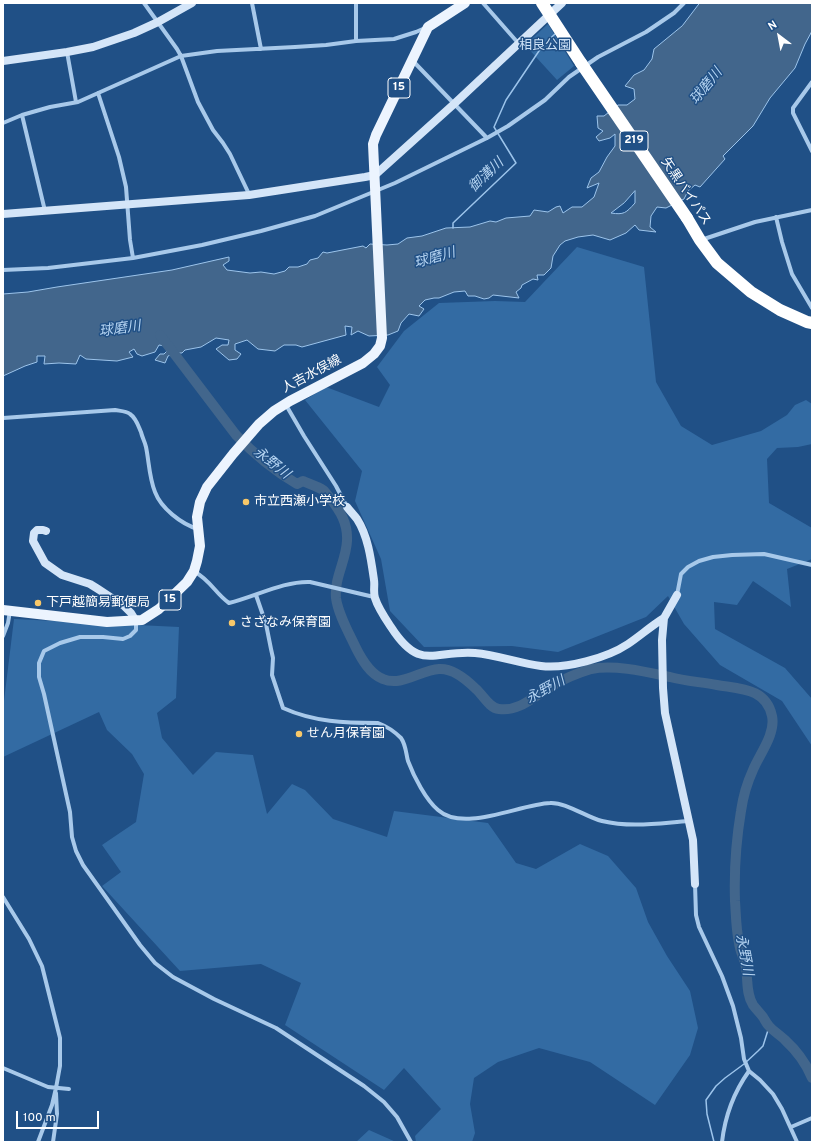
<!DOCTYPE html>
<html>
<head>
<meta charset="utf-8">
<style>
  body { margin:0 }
  #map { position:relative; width:815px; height:1145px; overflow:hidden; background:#205086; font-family:Overpass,sans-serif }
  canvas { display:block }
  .frame { position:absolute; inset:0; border:4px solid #fff; pointer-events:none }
  .north { position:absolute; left:759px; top:16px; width:40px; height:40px; -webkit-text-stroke:3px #205086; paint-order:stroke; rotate:328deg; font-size:11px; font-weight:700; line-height:16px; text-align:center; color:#fff }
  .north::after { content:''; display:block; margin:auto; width:14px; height:18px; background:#fff; clip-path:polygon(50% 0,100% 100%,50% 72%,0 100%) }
  .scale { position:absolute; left:16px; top:1111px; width:83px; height:18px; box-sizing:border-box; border:2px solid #fff; border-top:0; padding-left:5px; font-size:12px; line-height:14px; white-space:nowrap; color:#fff; -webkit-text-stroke:3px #205086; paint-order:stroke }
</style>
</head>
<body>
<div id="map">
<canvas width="815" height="1145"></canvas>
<div class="frame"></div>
<div class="north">N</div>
<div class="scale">100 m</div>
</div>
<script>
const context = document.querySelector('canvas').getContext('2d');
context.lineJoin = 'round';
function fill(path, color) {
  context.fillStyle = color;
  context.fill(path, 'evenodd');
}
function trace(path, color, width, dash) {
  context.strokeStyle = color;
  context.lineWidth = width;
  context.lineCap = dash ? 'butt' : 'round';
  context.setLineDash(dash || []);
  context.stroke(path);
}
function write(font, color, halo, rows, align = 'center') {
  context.font = font + ' Overpass,"Noto Sans JP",sans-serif';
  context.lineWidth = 3;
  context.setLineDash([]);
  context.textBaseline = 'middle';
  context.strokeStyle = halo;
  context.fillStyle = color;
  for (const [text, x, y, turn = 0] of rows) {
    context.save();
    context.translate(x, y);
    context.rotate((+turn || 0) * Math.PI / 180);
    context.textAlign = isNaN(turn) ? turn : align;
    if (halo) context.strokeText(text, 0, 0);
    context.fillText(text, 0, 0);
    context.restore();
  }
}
fill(new Path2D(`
  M548 24 574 66 557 80 525 45Z
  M577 247 644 267 656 382 681 426 712 445 761 431 787 415 795 405 806 400 812 404V444L798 447 777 448 767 459 769 503 812 528V559L787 569 791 607 753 581 737 605 714 602 715 629 785 668 812 699V746L782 701 720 665 684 624 668 596 646 617 558 652 512 646 424 647 390 611 381 559 355 501 362 471 305 400 326 387 379 407 390 385 377 367 404 331 439 303 495 301 525 302Z
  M14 619 179 627 176 698 157 713 162 738 193 775 216 752 253 755 267 814 292 784 305 790 333 819 387 837 394 811 488 823 516 863 536 869 580 844 608 856 636 888 648 922 667 956 690 991 698 1028 690 1055 655 1105 590 1062 539 1048 498 1062 474 1078 470 1104 475 1133 472 1142H416L415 1136 441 1109 404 1068 384 1090 285 1025 301 983 261 964 180 971 102 886 121 872 102 845 136 822 144 774 132 754 107 730 99 712 3 757V709Z
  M369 1130 396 1142H356Z`), '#336ba3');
const water = new Path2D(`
  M700 3H812V31L805 44 795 68 770 98 753 126 723 156 725 159 700 187 695 185 688 191 684 199 666 208 657 207 651 216 650 227 656 232 639 230 635 225 626 233 610 240 593 235 578 237 565 241 560 245 553 256 551 268 544 275H537L538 280 533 279 522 285 521 288 516 292 519 298 493 295 489 298 484 299 475 296H468L465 291 454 292 439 298H434L425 300 419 306 424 309 419 316 409 314 401 323 398 331 388 335 369 336 358 331 351 335 352 327 345 326 346 335 302 347 296 345H284L275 351 258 349 247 340 235 344V350L241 354 237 359 229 360 216 349 222 345H228L229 340 216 338 201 347 185 350 182 353H176L168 356 165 363 155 360 160 354H164L171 347 159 345 155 352 142 356 137 354 134 349 129 352 133 357 117 361 86 359 80 355 76 364 59 363 44 364 45 356H37V362L25 366 3 376V294L28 292 57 287 172 270 229 257V261L223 265 227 270 250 273 261 272 274 274 285 271 289 267H298L307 264 310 260 318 258 323 252 327 253 363 246 366 248 370 244 387 245 398 244 407 238 422 236 446 228 470 227 490 221 496 222 506 218 530 216 534 210 548 212 556 207 560 206 563 213 572 207H582L594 197 599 183 587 188 591 178 599 172 607 157 615 146V134L610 138 599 141 596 137 603 131 598 128 597 116H604L618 105H627L635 99 634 89 625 86 634 75 644 70 652 59 654 49 682 26ZM635 191V203C626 213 624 215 611 213L624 203Z`);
fill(water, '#42668c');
trace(water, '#9cc4eb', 1);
trace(new Path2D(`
  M453 228V223L516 163 494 127 506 100 543 45 555 34
  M714 1142 707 1114 706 1100 716 1086 725 1078 744 1064 758 1051 763 1046 769 1027`), '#9cc4eb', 1.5);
trace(new Path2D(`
  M160 335 236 435C254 454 275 471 297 484L303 481C309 484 317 486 323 490 325 491 328 496 330 498 340 511 348 523 347 541 346 561 334 578 336 598 338 614 349 633 356 648 362 660 370 674 383 679 401 687 421 670 439 669 453 668 467 680 476 689 483 695 489 708 499 709 520 712 535 695 552 686 563 679 578 673 591 669 614 664 647 672 670 677 685 681 701 682 717 685 740 689 766 688 772 716 776 734 759 755 753 770 747 783 743 797 741 811 736 841 734 871 735 901 736 915 736 929 739 943 740 952 745 960 746 968 748 980 746 994 753 1005 756 1009 760 1013 763 1017 765 1020 766 1023 769 1026 773 1031 780 1035 785 1040 797 1051 806 1063 812 1078`), '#42668c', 10);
trace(new Path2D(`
  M144 3 177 49 181 56 198 102 213 130 223 143 230 154 249 194
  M252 3 261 49
  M483 3 519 44
  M356 41V3
  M67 52 76 102
  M412 60 487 138
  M812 82 793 108V113L812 151
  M98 93 119 157 126 187 130 240 133 258
  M22 115 45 211
  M3 123 22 115 50 107 78 102 181 56 217 51 295 47 326 45 356 41 394 39 416 32 425 28
  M776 217 782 242 792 274 812 308
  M701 240 755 222 812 210
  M3 270 48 268 133 258 202 245 261 231 315 216 395 183 487 138 508 126 545 100 569 77 598 57 646 32 674 13 684 3
  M286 405 304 436 336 486 347 507
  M3 418 115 410C120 411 126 411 130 414 136 418 138 425 141 432 142 437 145 442 146 447 149 461 149 477 155 492 161 508 181 524 198 529
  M195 572C210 580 216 594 229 603 255 597 283 581 310 582L374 597
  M256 595 266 624 271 649 273 658 272 675 283 708C314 722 345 723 378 723 386 726 395 732 401 738 406 745 406 754 408 761 414 777 426 800 438 810 464 833 520 804 550 803 566 802 586 817 602 821 631 828 660 823 689 821
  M677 595 681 574 688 567 699 561 713 557 732 555 764 554 812 565
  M136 621V630L130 636 123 639 103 637H80L60 643 44 651 39 663V677L44 694 70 812 72 837 76 851 83 865 140 945 155 963 173 977 214 999 276 1028 364 1086 384 1102 397 1117 411 1142
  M3 636 8 623 10 611
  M695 884 696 915 699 927 722 976 733 1006 741 1038 744 1059 749 1071 760 1080 773 1094 782 1109 797 1142
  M3 897 29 939 42 966 60 1038V1066L56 1088 52 1105 38 1142
  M3 1068 48 1087 69 1089
  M791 1127 812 1118
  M53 1142 57 1114 56 1093
  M722 1142C725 1116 734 1092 749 1071`), '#a8c9ea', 4);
trace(new Path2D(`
  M3 61 67 52 93 47 134 33 158 22 192 3
  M3 214 249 195 365 177 375 175 454 104 562 3
  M347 507C350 511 354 515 357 519 368 536 371 559 374 580 375 585 373 592 375 598 378 608 385 618 391 627 420 672 433 650 475 653 497 655 519 663 541 666 566 669 607 658 628 644 640 636 651 626 664 618
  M46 531 43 530H37L34 533 33 541 45 563 62 575 90 584 98 589 124 606 131 613 136 621
  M677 595 664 618 662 640 663 688 665 713 693 840 695 884`), '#d4e5f8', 8);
trace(new Path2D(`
  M3 610 107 622 142 620 159 609 187 582 194 571 197 561 200 546 197 517 200 502 207 487 233 454 259 424 274 411 290 401 363 363 374 354 380 346 382 338 373 144 376 135 428 27 465 3`), '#ecf4fe', 10);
trace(new Path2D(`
  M542 3 581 63
  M687 218 700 240 717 263 751 292 780 310 807 322 812 323`), '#fff', 12);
trace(new Path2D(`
  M581 63 687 218`), '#fff', 12);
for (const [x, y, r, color] of [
  [246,502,4,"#f8c869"],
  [38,603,4,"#f8c869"],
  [232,623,4,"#f8c869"],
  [299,734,4,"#f8c869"]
]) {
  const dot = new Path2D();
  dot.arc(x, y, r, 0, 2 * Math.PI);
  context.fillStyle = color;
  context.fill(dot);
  trace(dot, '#205086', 1.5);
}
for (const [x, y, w] of [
  [399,88,22],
  [634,141,28],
  [170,600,22]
]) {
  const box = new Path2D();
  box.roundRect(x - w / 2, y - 10, w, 20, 3);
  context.fillStyle = '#205086';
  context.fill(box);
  trace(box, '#fff', 1);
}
write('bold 12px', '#fff', null, [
  ["15",399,88],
  ["219",634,141],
  ["15",170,600]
]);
write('13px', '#cde2f7', '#205086', [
  ["相良公園",545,46]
]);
write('13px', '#fff', '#205086', [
  ["矢黒バイパス",685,192,56],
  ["人吉水俣線",312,375,-28]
]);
write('13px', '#fff', '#205086', [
  ["市立西瀬小学校",254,502],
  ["下戸越簡易郵便局",46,603],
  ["さざなみ保育園",240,623],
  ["せん月保育園",307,734]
], 'left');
write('italic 14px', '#b4d3f1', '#205086', [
  ["球磨川",707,87,-51],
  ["御溝川",487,176,-44],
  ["球磨川",435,259,-16],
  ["球磨川",120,330,-8],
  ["永野川",271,464,38],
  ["永野川",546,691,-29],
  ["永野川",743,955,79]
]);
</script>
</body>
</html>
